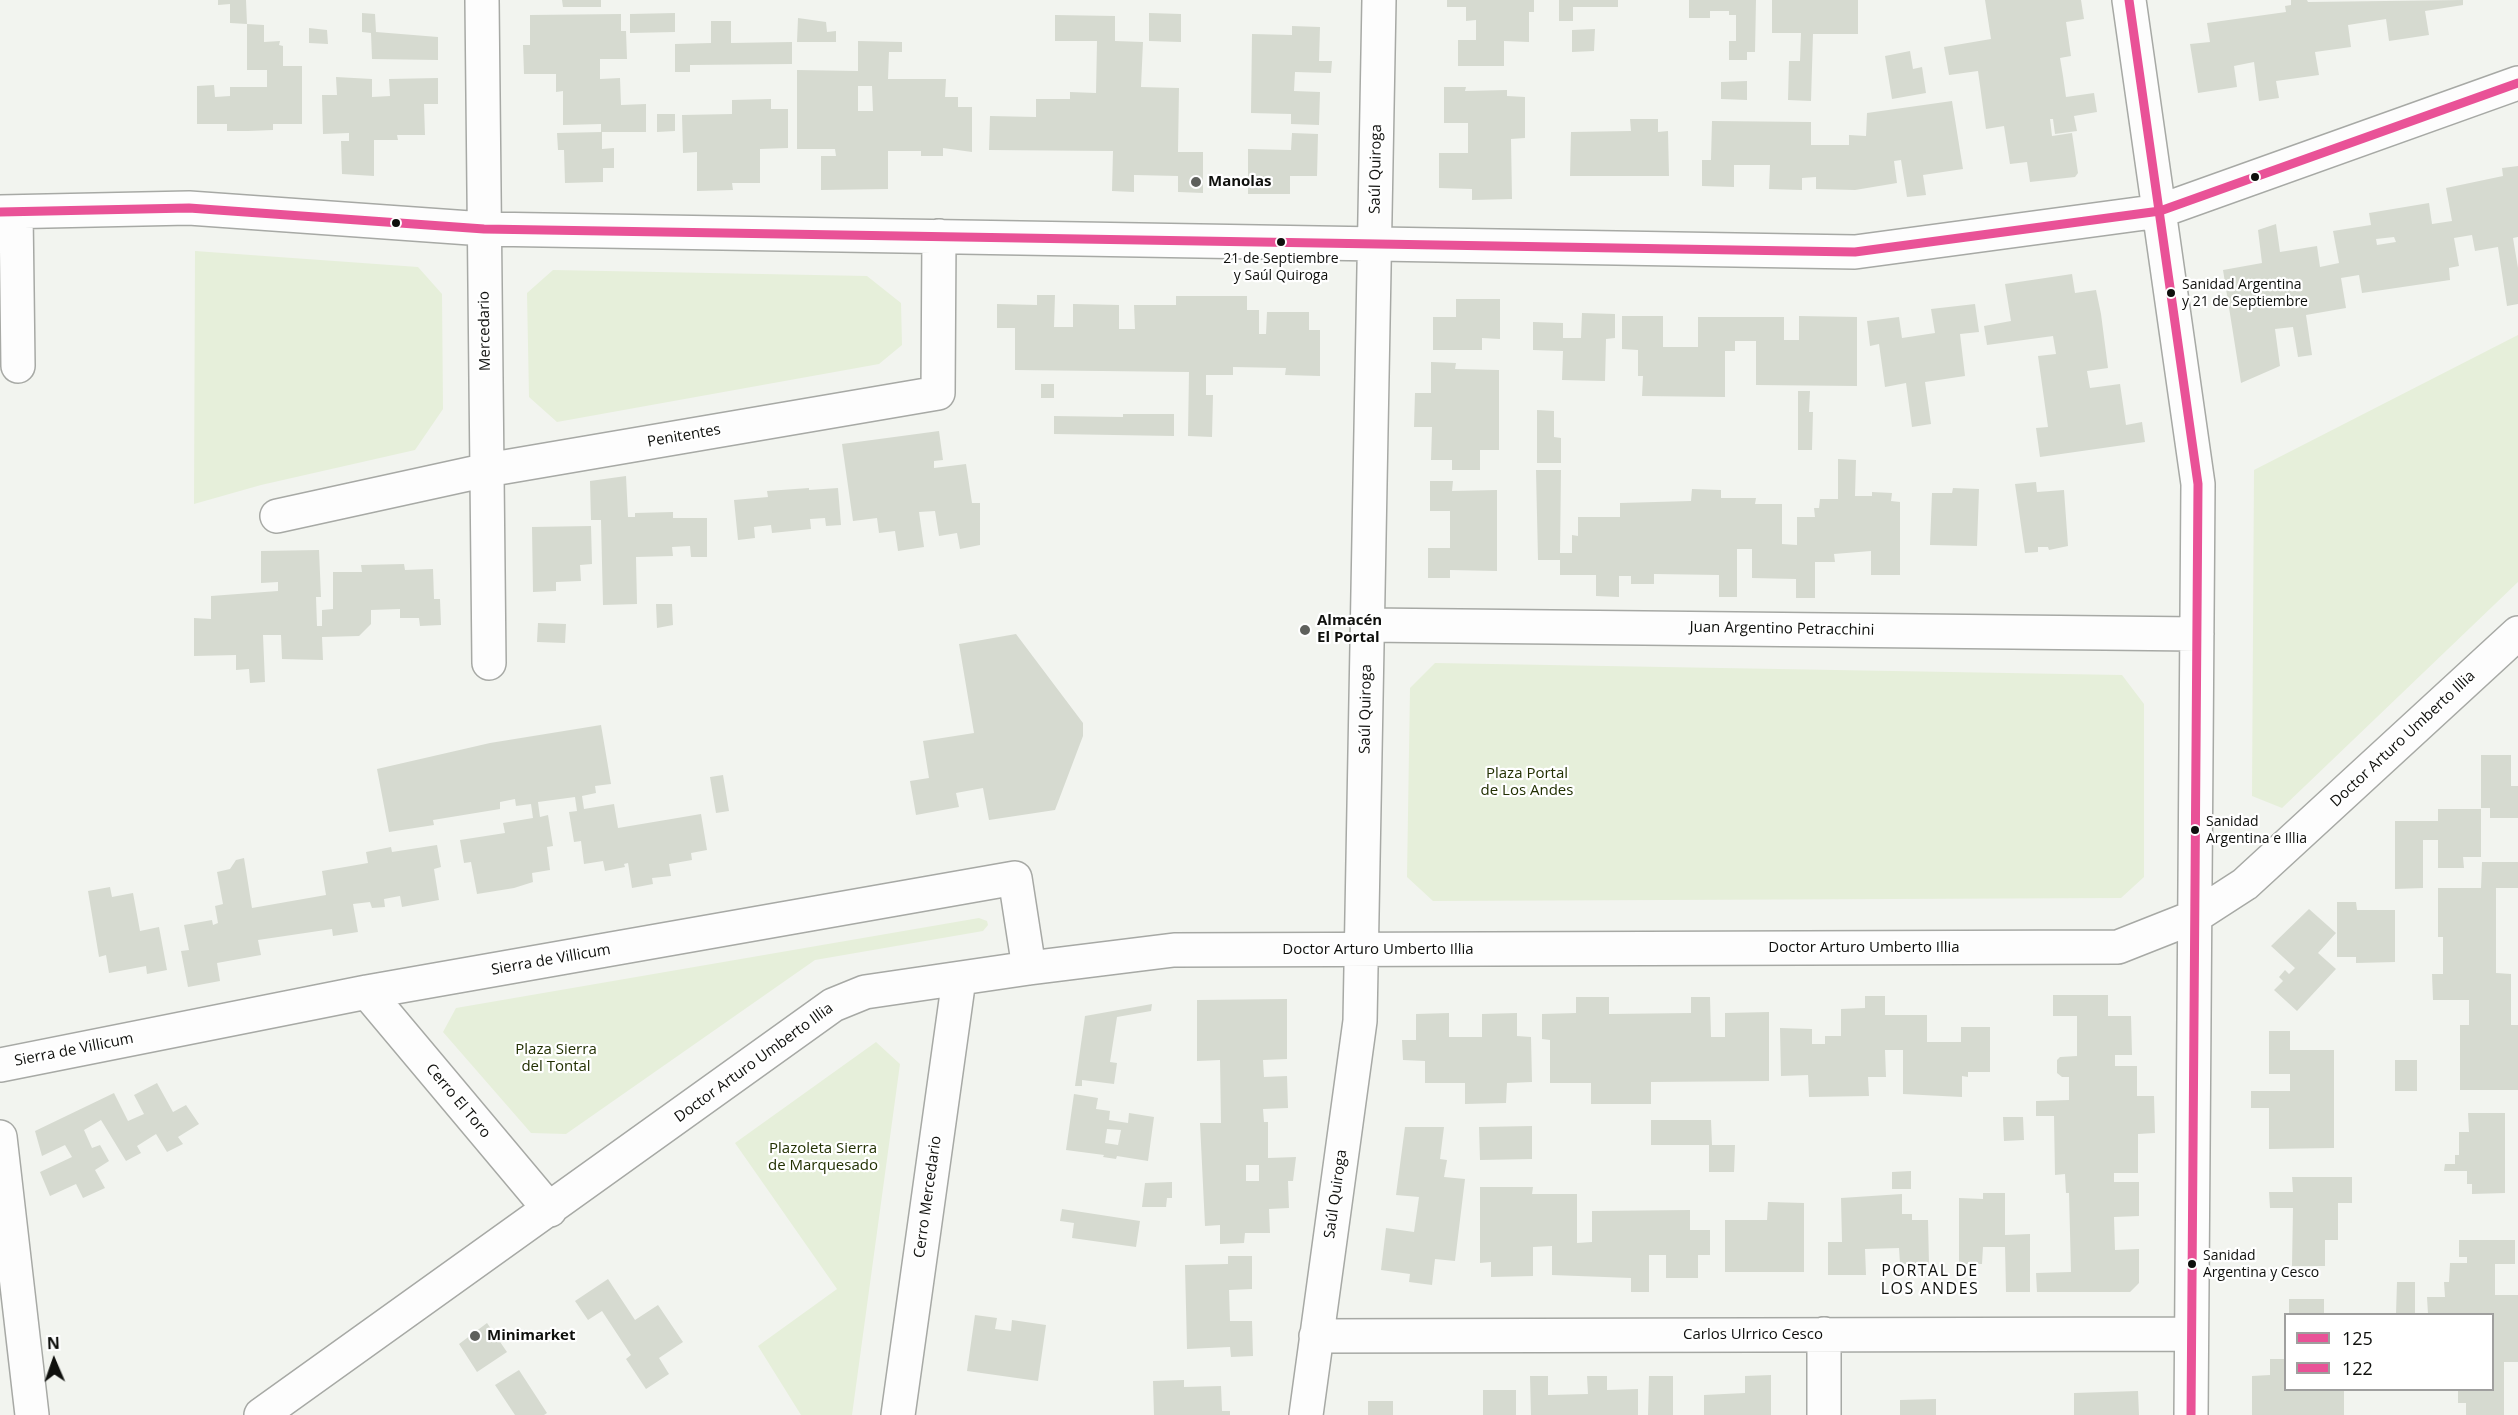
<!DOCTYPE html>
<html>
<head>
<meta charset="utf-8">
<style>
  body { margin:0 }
  #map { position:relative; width:2518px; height:1415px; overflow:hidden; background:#f2f4ef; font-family:"Open Sans",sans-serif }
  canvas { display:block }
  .legend { position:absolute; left:2284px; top:1313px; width:210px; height:78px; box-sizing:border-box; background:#fff; border:2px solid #9f9f9e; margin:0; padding:8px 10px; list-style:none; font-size:18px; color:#0f100d }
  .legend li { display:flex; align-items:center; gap:12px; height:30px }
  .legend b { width:30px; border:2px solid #9f9f9e }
  .north { position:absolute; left:24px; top:1331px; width:60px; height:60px; -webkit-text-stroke:4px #fff; paint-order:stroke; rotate:358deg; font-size:16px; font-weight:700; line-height:24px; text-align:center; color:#0f100d }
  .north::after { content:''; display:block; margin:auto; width:21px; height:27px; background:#0f100d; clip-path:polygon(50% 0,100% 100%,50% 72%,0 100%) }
</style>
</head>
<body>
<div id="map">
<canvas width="2518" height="1415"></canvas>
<ul class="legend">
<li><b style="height:8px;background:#e95297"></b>125</li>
<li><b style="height:8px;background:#e95297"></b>122</li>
</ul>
<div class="north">N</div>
</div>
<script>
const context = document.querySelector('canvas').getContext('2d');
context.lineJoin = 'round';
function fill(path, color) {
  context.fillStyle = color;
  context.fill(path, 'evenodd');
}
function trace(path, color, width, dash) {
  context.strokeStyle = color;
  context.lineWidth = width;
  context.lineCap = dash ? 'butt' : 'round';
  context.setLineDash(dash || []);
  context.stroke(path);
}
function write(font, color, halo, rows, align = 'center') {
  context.font = font + ' "Open Sans",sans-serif';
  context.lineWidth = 4.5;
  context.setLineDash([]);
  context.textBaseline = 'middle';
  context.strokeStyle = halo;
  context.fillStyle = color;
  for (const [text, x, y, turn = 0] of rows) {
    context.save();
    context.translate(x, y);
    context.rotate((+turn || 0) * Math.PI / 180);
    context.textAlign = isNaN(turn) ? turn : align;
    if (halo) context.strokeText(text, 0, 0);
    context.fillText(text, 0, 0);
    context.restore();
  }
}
fill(new Path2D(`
  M195 251 418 267 442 294 443 409 415 450 261 485 194 504Z
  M553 270 867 276 901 303 902 345 879 364 557 422 529 397 527 293Z
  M2518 335V582L2282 808 2252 796 2254 470Z
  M1435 663 2122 675 2144 704V877L2121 898 1433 901 1407 877 1410 688Z
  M979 918 987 921 988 925 983 931 815 960 566 1134 531 1133 443 1032 456 1008Z
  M876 1042 900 1064 852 1415H801L758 1346 837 1289 735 1143Z`), '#e6efda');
fill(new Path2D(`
  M218 0H246L247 24 230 23V4L218 5Z
  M562 0H601V7H563Z
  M1447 0H1534V12H1529V42L1504 41V66H1458V40H1476V20L1466 21V7H1447Z
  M1559 0H1618V7H1573V21H1559Z
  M1689 0H1756L1755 52H1747V60H1729V41H1736V15H1729V11H1710V18H1689Z
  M1772 0H1858V34H1813L1811 101 1788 100 1789 61H1800L1801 33H1772Z
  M1985 0H2081L2084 19 2066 22 2071 56 2060 58 2063 76 2066 97 2094 93 2097 112 2074 116 2077 131 2055 134 2053 119H2050L2052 136 2072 133 2078 173 2075 177 2030 182 2027 162 2010 164 2004 126 1986 129 1978 71 1949 75 1944 47 1991 39Z
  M2291 0H2307L2308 2 2463 0V5L2425 11 2429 35 2389 41 2386 19 2348 25 2351 47 2315 52 2319 75 2276 81 2279 98 2259 101 2254 62 2234 66 2237 87 2198 93 2190 44 2210 42 2207 23 2286 12 2285 6 2291 5Z
  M362 13 375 14 376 32 438 37V60L372 59 371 33 362 32Z
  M675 13V32L630 33V14Z
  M1149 13 1181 14V42L1149 41Z
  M621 14V31H626L627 59H600V79L620 78 621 105 646 104V132H601V124L563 125V91L556 92V74H524L523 45H530V15Z
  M1055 15 1115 16V41L1143 42 1141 87 1179 88 1178 152H1203V193L1178 192V176L1134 175V192L1112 191 1113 151 989 150 990 116 1036 117V99H1070V92L1096 93 1097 41H1055Z
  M798 18 826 22 827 32 836 31V42H797Z
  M711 21H731V43L792 42V64L690 65V72H675V44L711 43Z
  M247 24 264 25V42L280 41 279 45 283 46V66H302V124H273V130L248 131H227V124H197V86L214 85 215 97 230 96V87H267V70H247Z
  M1292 26 1320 27 1319 61H1332L1331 73 1295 72 1294 91 1320 92 1319 125 1291 124V114L1251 113 1252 34 1292 35Z
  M309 28 327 30 328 44 309 43Z
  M1595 29 1594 51 1572 52V30Z
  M858 41 902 42V52H889L888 79H946L945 97H958V107H972V152L943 148V156H921V151H888V189L821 190V156H836L835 149H797V70L858 71ZM858 86H872L873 111H858Z
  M1910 51 1913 69 1922 67 1926 93 1892 99 1885 56Z
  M336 77 372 79V97L390 96 389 79 438 78V104H424L425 135H397L398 140H374V176L342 174 341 141H349V133L323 134 322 95H337Z
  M1747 81V100L1721 99V82Z
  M1444 87H1466L1465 91 1507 90V96L1525 97V138L1511 139 1512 199 1472 200V189L1439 188V153H1468V123H1444Z
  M771 99V109H788V148L760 149V183H732L733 190 697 191V152L683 153 682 115 732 114V100Z
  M1952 101 1963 169 1923 175 1926 195 1907 197 1901 160 1894 161 1897 183 1855 190 1816 189V177L1802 178V190L1769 189 1770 165H1734V187L1702 186V160H1711L1712 121 1811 122V145H1849V135L1866 136 1867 113Z
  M657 114H675V131L657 132Z
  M1630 119H1658V132L1668 131 1669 176H1570L1571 132 1631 131Z
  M602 132V149L614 148V168H603V182L565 183 564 150H558L557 133Z
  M1292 133 1318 134 1317 176H1290V194H1248V149L1291 150Z
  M2518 166V237L2513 238 2518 268V304L2507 306 2498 247 2475 251 2472 235 2454 238 2459 266 2449 268 2450 280 2362 293 2359 275 2341 278 2346 308 2306 315 2312 355 2298 357 2293 327 2275 329 2280 366 2241 383 2223 270 2262 263 2258 230 2276 224 2280 252 2317 246 2320 267 2339 263 2333 231 2371 225 2369 213 2429 203 2432 224 2452 221 2446 188 2503 176 2502 168ZM2394 237 2396 242 2377 245 2376 239Z
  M2072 274 2075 293 2096 290 2101 314 2108 368 2087 371 2090 388 2120 384 2126 425 2142 422 2145 442 2040 457 2036 428 2048 427 2038 356 2056 354 2053 336 1987 345 1984 326 2011 321 2005 284Z
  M1037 295H1055L1054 327H1073V304L1119 305V329H1135L1134 305H1176V296H1247V310H1259V334H1266L1267 312H1309V330H1320V376L1285 375 1286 368 1233 367V375H1206V395H1213L1212 437 1188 436 1189 372 1015 370V328H997V304L1037 305Z
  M1456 299H1500V339L1482 338V350H1433V317H1456Z
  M1975 304 1979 332 1960 334 1965 376 1925 382 1931 424 1912 427 1906 383 1885 387 1879 344 1870 346 1867 321 1899 317 1902 338 1935 333 1931 309Z
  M1582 313 1615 314V338L1606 339 1605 381 1562 380 1563 351 1533 350V322L1563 323V338H1581Z
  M1622 316H1663V347H1698V317H1784V340H1799V316L1857 317V386L1756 385V341H1735V351H1725V397L1642 396 1643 376H1638V350L1622 349Z
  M1431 362 1456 363 1455 369 1499 370V450H1480V470H1452V460H1431L1432 427H1414L1415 393H1431Z
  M1041 384H1054V398H1041Z
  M1798 391H1810L1809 412H1813L1812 450H1798Z
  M1537 410 1554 411V437L1561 438V463H1537Z
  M1123 414H1174V436L1054 434V416L1123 417Z
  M939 431 943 460 934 461V468L966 464 972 503H980V545L960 549 957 533 939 536 935 511 919 512 924 547 898 551 895 531 879 533 877 518 853 521 842 444Z
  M1838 459 1856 460 1855 496H1872V492L1892 493 1891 501 1900 502V575H1871V551L1834 554 1835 562H1815V598H1796V579L1752 578V549H1737V597H1719V575L1654 574V584H1631V576H1619V597L1596 596V575H1560V560H1538L1536 470H1561L1560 553H1572V535L1578 536V517H1620V503L1691 501 1692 489 1721 490V498H1756L1755 504H1782V544L1797 545V517H1815L1814 508H1819L1820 499H1838Z
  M626 476 628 517H635V513L673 512V518H707V557H691L690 546 672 547 673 556 636 557 637 604 603 605 601 520H591L590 481Z
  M1430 481H1453L1452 491 1497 490V571L1450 570V578H1428V548H1450V511H1430Z
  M2036 482 2037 492 2064 490 2068 546 2049 550 2048 547H2038V552L2025 553 2015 484Z
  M809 488V490L838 488 841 525 826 526 825 518 810 519 811 529 772 533 771 525 754 527 755 538 738 540 734 500 768 497 767 491Z
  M1953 488 1979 489 1977 546 1930 545 1932 493H1952Z
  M591 526 592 564 580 565 581 581 556 582V591L533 592 532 527Z
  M319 550 321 597H316L317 626H322V610L333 609V572H362L361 565 404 564 405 570 433 569 434 599H440L441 625 420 626 419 618H400V609L371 610V624L359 636 322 637 323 660 282 659 281 635H263L265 682 250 683 249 669 236 670V655L194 656V618L211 619V596L278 591V582L261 583V551Z
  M656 604H672L673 625 657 628Z
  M538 623 566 624 565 643 537 642Z
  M1016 634 1083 723V736L1055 810 989 820 983 788 956 793 959 807 916 815 910 781 929 778 923 741 974 733 959 644Z
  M601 725 611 784 595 786 596 793 582 796 584 809 614 804 618 828 701 814 707 850 691 853 692 860 669 864 671 876 652 878 653 884 632 888 628 863 624 864 625 867 605 871 603 861 584 864 581 841 574 842 569 812 577 811 575 797 538 802 540 817 548 815 553 846 547 847 550 870 532 873 533 882 514 888 477 894 471 862 464 863 460 840 505 833 503 823 533 818 531 804 516 806 515 799 500 802V809L433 820 434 825 389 832 377 769 490 743Z
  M2481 755H2511V786H2518V818H2490V808H2481Z
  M723 775 729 811 716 813 710 777Z
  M2438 809H2481V857H2463L2464 868H2438V840H2423V888L2395 889V821H2438Z
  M437 845 441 867 434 869 439 900 402 907 400 896 384 899 385 907 372 908 370 902 353 904 358 932 333 936 332 929 258 940 261 955 217 963 220 981 188 987 181 951 189 950 184 925 212 920 213 925 218 923 215 906 223 904 217 872 230 869 236 860 244 858 252 908 326 895 322 871 368 863 366 852 391 847 392 852Z
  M2482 862H2518V888H2496V973L2511 974V1025H2518V1090H2460V1025H2469V1000H2433L2432 974H2443V937H2438V888H2481Z
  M110 887 112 897 133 893 140 931 159 927 167 970 147 974 146 966 109 973 106 955 99 957 88 891Z
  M2337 902H2356L2357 910H2395V962L2356 963V957H2337Z
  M2309 909 2336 933 2318 953 2336 969 2297 1011 2274 990 2283 981 2279 977 2285 970 2289 974 2295 968 2271 946Z
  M2053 995H2108V1016H2131L2132 1055H2115V1066H2137V1096H2154L2155 1133 2138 1134V1173H2114V1182H2139V1216L2114 1217 2115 1250 2139 1249V1283L2130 1292H2037L2036 1273 2071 1272 2069 1193H2066L2065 1174 2055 1175 2054 1116H2036V1101L2069 1100V1077H2062L2057 1073V1060L2060 1057 2077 1056V1016H2053Z
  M1865 996H1885V1015H1927V1042H1961V1027H1990V1072H1968V1077L1962 1076V1097L1903 1094V1050H1885L1886 1077H1868L1869 1096 1809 1097 1808 1075 1781 1076 1780 1028 1812 1029V1044H1825V1036H1841V1009L1865 1008Z
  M1576 997H1609V1014L1691 1013V997H1710L1711 1037H1725V1013L1769 1012V1081L1651 1082V1104H1591V1083H1550V1040L1542 1039V1014L1576 1013Z
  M1287 999V1059L1263 1060 1264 1077 1287 1076 1288 1108 1263 1109 1264 1122H1268V1158L1296 1157 1293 1181H1288L1289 1208 1269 1209 1270 1233H1245L1244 1243 1220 1244V1225L1205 1226 1200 1123H1221L1220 1060 1197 1061V1000ZM1246 1165H1259V1181H1246Z
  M1152 1004 1151 1011 1117 1017 1110 1062 1117 1063 1114 1084 1082 1080V1086H1075L1085 1016Z
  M1449 1013V1037H1482V1014L1517 1013V1036L1531 1037 1532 1082 1507 1083 1506 1103 1465 1104V1083H1425V1061L1403 1060 1402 1040H1416V1014Z
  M2269 1031H2290V1050H2334V1148L2269 1149V1108H2251V1091H2290V1074H2269Z
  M2395 1060H2417V1091H2395Z
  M157 1083 173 1112 186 1105 199 1124 178 1137 183 1144 167 1152 156 1134 137 1146 141 1153 126 1161 101 1120 84 1130 92 1148 100 1145 109 1161 95 1170 105 1188 83 1198 76 1184 50 1196 40 1172 72 1157 65 1145 42 1156 35 1131 114 1093 128 1121 144 1114 134 1095Z
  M1074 1094 1098 1098 1096 1109 1110 1111 1109 1120 1128 1123 1129 1113 1154 1117 1148 1161 1117 1156 1116 1159 1103 1157 1104 1155 1066 1150ZM1107 1129 1121 1130 1118 1145 1105 1143Z
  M2468 1113H2505V1193L2472 1194V1184H2467V1171H2444L2445 1164H2455V1155H2459V1132H2469Z
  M2003 1117H2023L2024 1140 2004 1141Z
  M1651 1120H1711L1712 1145H1735L1734 1172H1709V1145H1651Z
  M1532 1126V1159L1480 1160 1479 1127Z
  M1405 1127H1444L1440 1159 1447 1160 1444 1177 1465 1179 1455 1261 1435 1259 1432 1285 1409 1282 1410 1274 1381 1270 1386 1228 1414 1232 1419 1197 1396 1195Z
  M1911 1171V1189H1892V1172Z
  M2292 1177H2352V1203H2338V1240H2325V1266H2292L2293 1208H2270L2269 1192H2293Z
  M1172 1182V1198H1167L1166 1207H1142L1145 1183Z
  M1480 1187H1533L1532 1194H1577V1243L1592 1242V1211L1690 1210V1230H1710V1255H1698V1278H1666V1255H1649V1292H1631V1278L1552 1275V1246L1533 1247V1276L1491 1277V1262L1480 1263Z
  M1983 1193H2005V1235L2030 1234V1292H2006L2005 1247H1983L1982 1264H1959V1198L1983 1199Z
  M1902 1194V1214H1912V1220H1928L1929 1264H1900L1899 1248 1865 1249 1866 1275H1828V1242H1842L1841 1198Z
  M1768 1202 1804 1203V1272H1725V1220H1767Z
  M1062 1209 1140 1221 1136 1247 1072 1238 1074 1223 1060 1221Z
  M2459 1240H2515V1264H2495V1295H2518V1362H2504V1415H2466V1403H2458V1390L2493 1389V1314H2428L2427 1297H2445L2444 1282H2449L2450 1263H2467V1257H2459Z
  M1228 1256H1252V1289L1229 1290 1230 1321H1252L1253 1356 1231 1357 1230 1347 1187 1349 1185 1265 1228 1264Z
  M608 1279 635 1320 658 1305 683 1342 659 1358 669 1374 646 1389 626 1359 631 1355 602 1311 588 1320 575 1301Z
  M2397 1282H2415V1314H2396Z
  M2289 1299H2324V1314H2289Z
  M975 1315 997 1318 995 1329 1011 1331 1012 1320 1046 1325 1038 1381 967 1371Z
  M487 1323 507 1352 477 1372 459 1344Z
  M2270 1359H2286V1390H2344V1415H2252V1376L2270 1375Z
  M519 1370 547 1413 544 1415H515L495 1385Z
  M1771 1375V1415H1704V1395L1745 1393V1376Z
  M1530 1376H1548V1395L1588 1394 1587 1376H1607V1390L1638 1389V1415H1531Z
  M1649 1376H1673V1415H1648Z
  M1184 1380V1387L1221 1386 1222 1411H1230V1415H1154L1153 1381Z
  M1483 1390H1516V1415H1483Z
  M2138 1391 2139 1415H2074V1393Z
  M1936 1399V1415H1900V1400Z
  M1368 1401H1393V1415H1368Z`), '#d6dad0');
const minor = new Path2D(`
  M482 0 489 663
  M2129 0 2198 484 2191 1415
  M0 212 189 208 484 229 1855 252 2160 211 2518 83
  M16 212 18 366
  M277 516 487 470 938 393 939 236
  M1367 625 2197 634
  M367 992 550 1210
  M0 1065 367 992 1015 878 1029 968
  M0 1137 32 1415
  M1824 1334V1415
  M1316 1336 2190 1334
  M261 1415 833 1005 865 992 1029 968 1174 950 2118 947 2194 917 2245 884 2518 633
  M898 1415 959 979
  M1306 1415 1360 1021 1379 0`);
trace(minor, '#a7a9a5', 36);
trace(minor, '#fdfdfd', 33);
trace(new Path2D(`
  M0 212 189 208 484 229 1855 252 2160 211 2518 83`), '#e95297', 9);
trace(new Path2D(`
  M2129 0 2198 484 2191 1415`), '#e95297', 9);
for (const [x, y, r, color] of [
  [2255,177,5,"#0f100d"],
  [1196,182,6,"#5e605c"],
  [396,223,5,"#0f100d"],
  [1281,242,5,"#0f100d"],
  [2171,293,5,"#0f100d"],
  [1305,630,6,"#5e605c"],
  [2195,830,5,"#0f100d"],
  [2192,1264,5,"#0f100d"],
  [475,1336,6,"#5e605c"]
]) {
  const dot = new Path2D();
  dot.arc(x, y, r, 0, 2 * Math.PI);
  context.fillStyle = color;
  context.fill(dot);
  trace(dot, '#fff', 2);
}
write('14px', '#0f100d', '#fff', [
  ["21 de Septiembre",1281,259,"center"],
  ["y Saúl Quiroga",1281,276,"center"],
  ["Sanidad Argentina",2182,285],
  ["y 21 de Septiembre",2182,302],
  ["Sanidad",2206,822],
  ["Argentina e Illia",2206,839],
  ["Sanidad",2203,1256],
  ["Argentina y Cesco",2203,1273]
], 'left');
write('15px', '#0f100d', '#fff', [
  ["Saúl Quiroga",1376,169,-89],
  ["Mercedario",485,331,-91],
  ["Penitentes",684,436,-10],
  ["Juan Argentino Petracchini",1782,629,1],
  ["Saúl Quiroga",1366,709,-89],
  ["Doctor Arturo Umberto Illia",2403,739,-43],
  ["Doctor Arturo Umberto Illia",1864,948],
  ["Doctor Arturo Umberto Illia",1378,950],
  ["Sierra de Villicum",551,960,-10],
  ["Sierra de Villicum",74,1050,-11],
  ["Doctor Arturo Umberto Illia",754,1063,-36],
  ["Cerro El Toro",458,1101,50],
  ["Saúl Quiroga",1336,1194,-82],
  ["Cerro Mercedario",928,1197,-82],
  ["Carlos Ulrrico Cesco",1753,1335]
]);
write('bold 15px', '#0f100d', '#fff', [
  ["Manolas",1208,182],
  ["Almacén",1317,621],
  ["El Portal",1317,638],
  ["Minimarket",487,1336]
], 'left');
write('15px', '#223002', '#fff', [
  ["Plaza Portal",1527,774],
  ["de Los Andes",1527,791],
  ["Plaza Sierra",556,1050],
  ["del Tontal",556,1067],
  ["Plazoleta Sierra",823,1149],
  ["de Marquesado",823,1166]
]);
context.letterSpacing = '1.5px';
write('16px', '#0f100d', '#fff', [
  ["PORTAL DE",1930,1271],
  ["LOS ANDES",1930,1289]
]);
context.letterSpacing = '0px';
</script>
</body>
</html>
